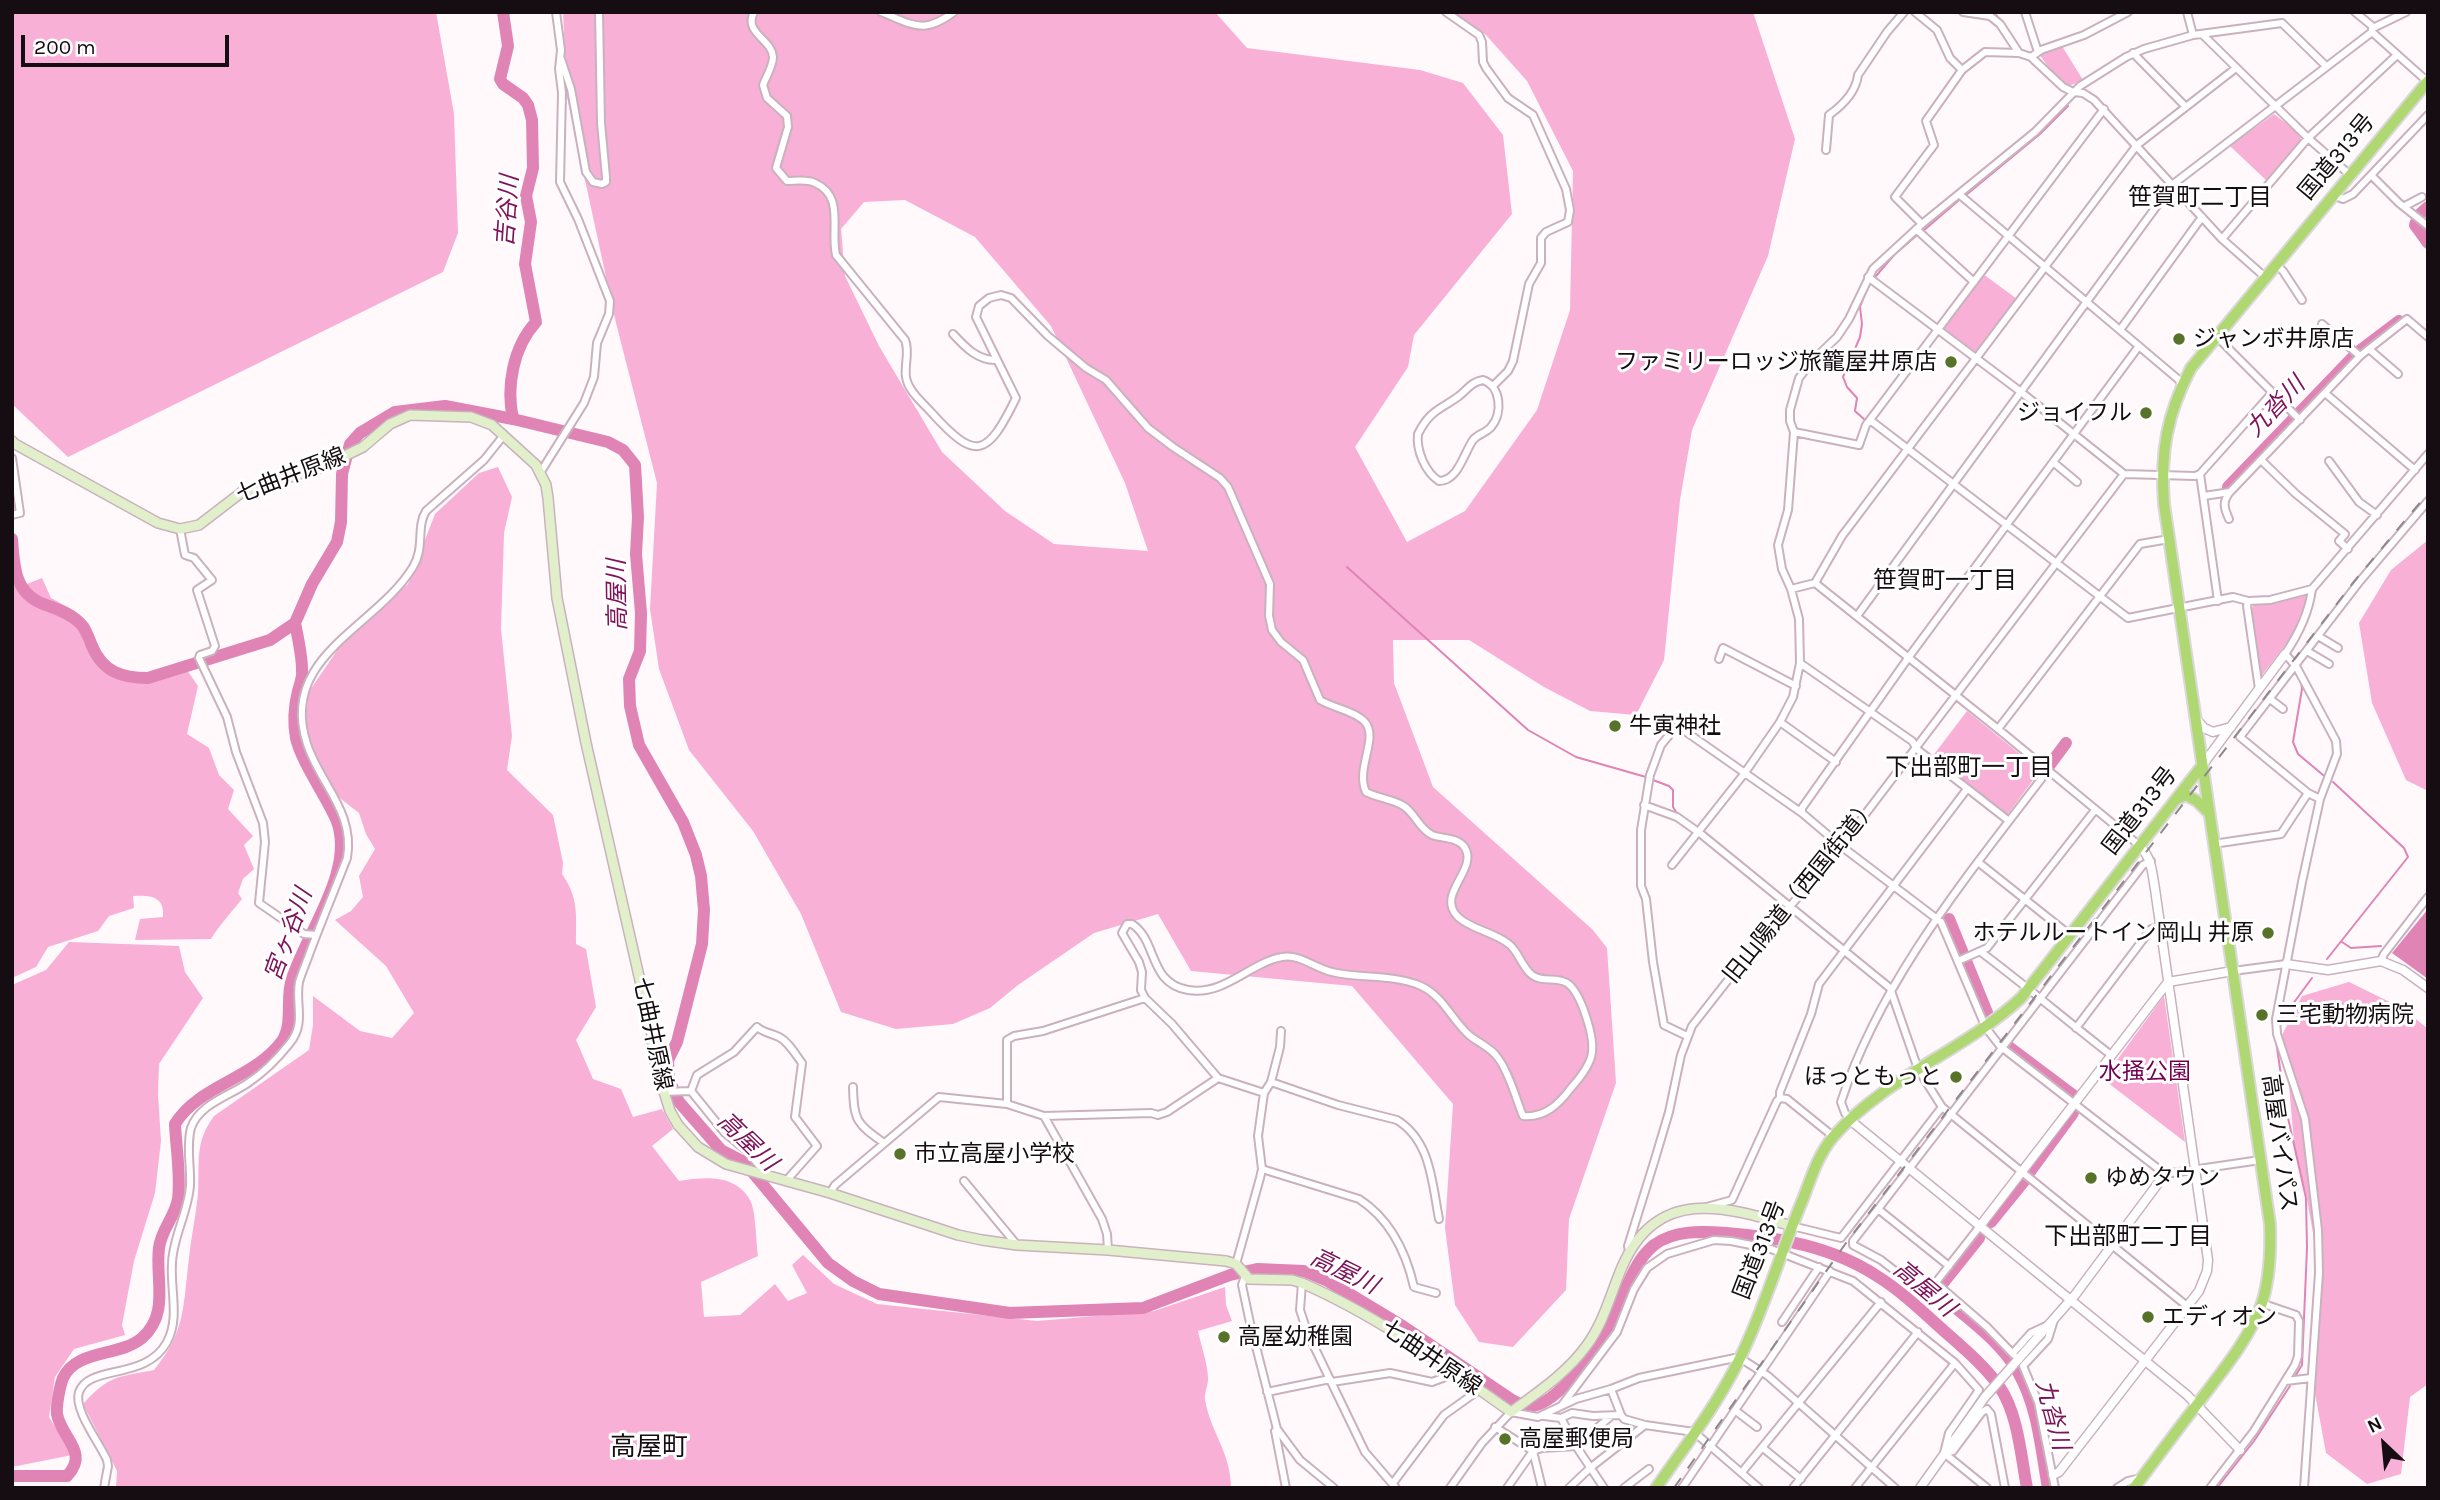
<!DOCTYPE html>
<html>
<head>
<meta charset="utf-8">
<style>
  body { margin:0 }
  #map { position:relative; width:2440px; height:1500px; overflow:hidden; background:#fff9fc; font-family:Karla,sans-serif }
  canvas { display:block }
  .frame { position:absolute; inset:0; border:14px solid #150d11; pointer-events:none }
  .north { position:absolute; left:2349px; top:1409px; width:70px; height:70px; -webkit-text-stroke:5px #fff; paint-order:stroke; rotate:334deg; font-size:19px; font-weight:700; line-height:28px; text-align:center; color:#150d11 }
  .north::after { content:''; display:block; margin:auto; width:24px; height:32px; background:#150d11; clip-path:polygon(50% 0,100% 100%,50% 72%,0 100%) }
  .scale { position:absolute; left:21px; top:35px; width:208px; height:32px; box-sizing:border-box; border:4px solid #150d11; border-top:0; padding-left:9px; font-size:21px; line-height:24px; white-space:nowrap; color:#150d11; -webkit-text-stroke:5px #fff; paint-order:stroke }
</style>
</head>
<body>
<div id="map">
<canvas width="2440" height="1500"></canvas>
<div class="frame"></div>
<div class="north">N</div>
<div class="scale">200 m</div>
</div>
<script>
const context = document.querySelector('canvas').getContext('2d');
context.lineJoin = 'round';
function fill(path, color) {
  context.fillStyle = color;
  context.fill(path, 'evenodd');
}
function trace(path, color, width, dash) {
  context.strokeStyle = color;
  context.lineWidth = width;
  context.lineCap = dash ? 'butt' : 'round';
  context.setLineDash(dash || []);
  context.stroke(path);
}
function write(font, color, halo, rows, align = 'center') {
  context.font = font + ' Karla,"Noto Sans JP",sans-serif';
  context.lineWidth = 6;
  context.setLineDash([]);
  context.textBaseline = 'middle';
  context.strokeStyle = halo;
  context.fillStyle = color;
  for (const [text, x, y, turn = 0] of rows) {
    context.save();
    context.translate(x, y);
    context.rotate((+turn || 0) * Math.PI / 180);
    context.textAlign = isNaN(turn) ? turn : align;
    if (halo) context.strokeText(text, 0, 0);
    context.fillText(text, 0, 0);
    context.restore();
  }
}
fill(new Path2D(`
  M12 12H436L454 114 458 233 443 272 68 457 12 404Z
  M563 12H1215L1247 48 1420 70 1463 83 1503 135 1512 214 1414 335 1408 367 1355 447 1407 542 1465 511 1537 410 1570 310 1573 171 1527 81 1486 35 1453 12H1753L1795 139 1768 256 1692 430 1680 500 1664 660 1636 715 1590 711 1544 687 1469 640H1393L1394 683 1433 787 1593 930 1607 948 1616 1083 1569 1219 1566 1290 1513 1347 1479 1342 1455 1305 1445 1228 1453 1104 1352 986 1191 971 1158 914 1094 933 1018 985 990 1008 953 1024 896 1029 841 1012 801 914 753 831 689 750 659 669 650 609 657 483 616 323 567 97ZM905 200 975 237 1051 326 1125 483 1148 551 1054 544 1005 511 942 452 879 346 845 276 841 229 864 202Z
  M2062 46 2083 80 2069 86 2052 72 2039 54 2041 52Z
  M2274 114 2300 134 2301 140 2267 181 2230 146Z
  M1983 274 2017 299 1979 350 1975 352 1945 329V326Z
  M498 467 512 497 504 533 501 629 512 736 507 770 553 815 563 863 562 874C579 898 576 915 576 944L586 949 596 1007 576 1040 593 1079 621 1089 633 1117 662 1109 673 1129 652 1146 679 1181C705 1177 735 1174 750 1200 756 1210 756 1243 758 1256L701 1282 704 1317 740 1315 775 1284 788 1301 807 1293 792 1265 803 1255 834 1284 877 1304 1037 1321 1154 1311 1225 1287 1226 1305 1232 1321 1198 1331C1201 1346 1208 1364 1208 1379 1208 1386 1204 1393 1205 1400 1211 1433 1231 1453 1231 1488H116L117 1471 83 1404C109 1375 118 1377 154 1370 186 1331 183 1306 189 1258 191 1237 196 1215 198 1194 200 1161 194 1144 214 1116L309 1050 313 1025V996L360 1031 392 1038 414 1013 386 966 335 920 351 911 363 897 359 876 375 849 366 834 359 813 332 792 309 747 306 726 308 693 349 633 408 584 435 514 479 473Z
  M2428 540V791L2406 780 2372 703 2359 623 2391 570Z
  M42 578 51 598 75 611 89 624 102 654 114 667 151 682 187 670 198 686 187 734 209 748 219 775 234 790 228 809 253 836 244 845 254 869 243 879 238 893 242 899C231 913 220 924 211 939L135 940 140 919 163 917C165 896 150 895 133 896L134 908 109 916 98 931 48 947 36 967 12 978V583L17 588Z
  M2305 595 2307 598 2292 636 2262 675H2259L2251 610 2254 604H2265Z
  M1967 711 2037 768 2039 772 2008 814H2005L1932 757Z
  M69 942 179 946 185 972 203 998 159 1064 158 1094 161 1141 155 1193 134 1261 122 1325 125 1335 74 1349 55 1377 49 1417 72 1455 12 1467V985L46 970Z
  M2349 982 2404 1009 2428 1029V1384L2410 1397 2401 1474 2367 1484 2326 1453 2312 1377 2319 1320 2320 1272 2306 1194 2295 1153 2289 1086 2279 1041 2302 996Z
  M2164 996 2185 1142 2103 1079Z`), '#f8b0d6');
fill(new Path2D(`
  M2428 909V979L2392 953Z`), '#df84b5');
trace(new Path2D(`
  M1994 12 2006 28
  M1966 195 2040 134 2068 106
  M1923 231 1958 201
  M1876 276 1894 255 1917 235
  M1865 420 1855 411 1857 398 1847 387 1843 377 1860 337 1862 324 1860 307 1868 286
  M1347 567 1528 730 1576 757 1646 777
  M2301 681 2302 689 2293 742 2298 754 2323 775
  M1653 780 1669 786 1673 790V807L1678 815
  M2342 942 2351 948 2381 946
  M2327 959 2408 857 2404 848 2333 782
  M2281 1020 2312 978
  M2276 1041 2286 1109 2306 1198 2307 1248 2302 1365 2296 1375
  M2217 1488 2254 1441 2290 1386`), '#df84b5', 2);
trace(new Path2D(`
  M503 12 508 46 500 79 503 84 523 98 528 105 532 120 533 168 526 196 531 222 525 264 536 322C513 347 506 387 513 419
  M2428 207 2419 215 2415 225 2428 243
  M2358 352 2399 321
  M2228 487 2355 355
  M12 539C14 568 15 595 46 605 57 609 71 614 80 623 86 629 89 638 92 646 103 672 122 678 148 678L270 640 295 623 312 584 337 542 341 522 342 474 350 444 360 433 395 412 445 406 513 419 608 442 623 450 635 465 638 517 636 554 641 613 640 651 629 679 630 706 639 745 683 822 696 855 701 876 704 910 702 944 677 1042 668 1060 669 1080 679 1102 721 1150 744 1162 828 1263 853 1281 879 1294 1010 1313 1143 1308 1230 1275 1257 1269 1304 1271 1328 1281 1404 1327 1512 1400C1517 1402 1522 1406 1527 1406 1552 1411 1594 1352 1606 1333 1623 1306 1628 1266 1654 1245 1674 1230 1702 1231 1726 1233 1778 1237 1833 1247 1877 1276 1901 1291 1922 1311 1943 1330 1962 1347 1984 1365 1999 1386 2018 1413 2021 1456 2027 1488
  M2049 766 2066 743
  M1949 919 1988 1015
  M2009 1047 2073 1095
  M2029 1173 2073 1113
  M1991 1222 2025 1180
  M1943 1283 1979 1238
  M1945 1299C1971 1321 2001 1342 2018 1372 2038 1407 2041 1449 2048 1488
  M12 1476H67C90 1452 61 1438 57 1414 56 1405 60 1386 63 1378 76 1349 120 1357 142 1338 170 1313 155 1280 159 1248 161 1230 175 1217 178 1199 181 1175 176 1148 175 1124 199 1085 254 1079 282 1041 294 1023 285 998 292 979 306 933 357 869 336 819 326 796 301 761 296 738 293 722 294 707 298 691 300 684 303 677 302 670 302 655 298 638 295 623`), '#df84b5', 12);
const minor = new Path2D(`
  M754 12C743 33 772 39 773 57 773 66 766 77 763 85L767 98 787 116 788 127 776 168 787 181C795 181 808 179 815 183 845 196 830 230 836 255L905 340C910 352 904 365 906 377 908 391 922 402 931 412 976 462 987 457 1016 398L976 317 979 306 989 298 1001 295 1011 298 1048 336 1086 368 1106 380 1148 428 1173 447 1220 478 1228 487 1270 584 1269 616 1272 630 1281 642 1303 660 1320 700C1333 708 1355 711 1365 722 1379 738 1355 769 1366 792 1378 798 1391 799 1402 805 1415 812 1418 828 1432 835 1442 839 1459 837 1465 848 1478 870 1435 895 1458 917 1472 930 1495 932 1510 945 1519 953 1522 967 1532 975 1542 983 1557 976 1567 983 1581 992 1594 1036 1592 1052 1591 1065 1579 1079 1571 1088 1559 1104 1545 1118 1523 1116 1516 1099 1509 1072 1498 1058 1491 1047 1478 1043 1469 1035 1452 1020 1443 996 1421 986 1394 974 1360 979 1332 972 1314 968 1301 954 1282 957 1249 963 1225 996 1188 990 1148 983 1158 941 1132 924H1127L1122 933 1139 962 1142 972 1141 990 1145 998 1172 1024 1218 1078 1264 1093
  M881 12C914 25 923 35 954 12
  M1446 12 1479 35 1482 42 1483 62 1486 68 1508 98 1533 115 1566 189 1570 210 1568 222 1546 232 1541 238V263L1529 284 1513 361 1508 371 1493 386
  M1915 12 1937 30 1950 58 1962 70
  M1963 12 1990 16
  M1989 12 1990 16 2000 24 2019 53
  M2025 12 2038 52
  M2187 12 2193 35
  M2355 12 2372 26V32L2428 82
  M2373 28 2406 12
  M2202 34 2308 138 2350 175
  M2133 53 2186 107
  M2031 57 2041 50 2084 35 2128 12
  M561 59 571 89 586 172 593 182 602 184 606 182V177L601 123 599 12
  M1826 150 1829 115C1843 105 1856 92 1858 75L1887 32 1904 12
  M2371 175 2399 203 2428 226
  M1960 195 2179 380 2182 386
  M2333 195 2343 199 2353 194 2428 115
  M2405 206 2422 197
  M1922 224 1895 197 1934 145 1926 121 1962 70 1985 52 2019 53 2031 57 2063 87 2073 92 2083 93 2094 100 2222 239 2265 277
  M1916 229 1974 282
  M2222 239 2308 138 2397 55
  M2275 264 2283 271 2302 300
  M1868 277 2021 392 2124 474 2195 476 2200 474
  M2322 324 2360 356
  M2120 330 2202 217
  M953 334C965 347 978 361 997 360
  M2216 336 2300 420
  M2139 346 1911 654 1802 808V813L1841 846 1941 922 1986 1028 2000 1046 2165 1174 2260 1160
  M2369 349 2398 374
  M1483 380C1501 386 1503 413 1491 427 1486 433 1478 434 1473 440 1464 453 1458 481 1439 481 1425 472 1416 450 1418 434 1430 410 1440 410 1459 396 1468 389 1471 382 1483 380Z
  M2325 393 2415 470
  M1870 420 2128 618 2233 597 2248 601 2270 600 2312 589 2428 454
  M1794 432 1859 445 1866 425 2104 109
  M12 458 20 513 12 515
  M2261 460 2296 494 2345 534 2339 541 2348 549
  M2329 461 2359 502 2377 515
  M2053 462 2077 482
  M540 473 584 403 594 377 597 343 609 314 610 301 578 219 560 182 562 93 559 69 561 50 556 12
  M2204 496 2230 492 2360 356 2407 319 2428 337
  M2229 519C2224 508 2222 502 2230 492
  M180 529 185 555 194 558 212 580 197 590 215 646 212 651 200 655 199 658 227 717 236 752 263 823 265 842 259 903 304 934 316 935
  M1815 583 1998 729 2140 846
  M1791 589 1815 583 1842 536 2137 145 2236 68
  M2218 601 2200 474 2272 393
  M2248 601 2247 606 2259 689
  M1857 616 2172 185 2372 32
  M2318 636 2338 648
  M2307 651 2329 664
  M1719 659 1723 648 1796 686
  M1800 663 1912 741 1918 750 2009 821
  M2270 699 2283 709
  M1780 722 1836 762
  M1998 729 2140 544 2169 539
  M2320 799 2308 793 2240 737 2360 581 2428 501
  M1644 805 1677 817 1701 834 1890 988 1918 1069 1942 1107 2187 1306
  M2213 844 2281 834 2308 793
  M1978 862 2071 936
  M1672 865 1744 774 1780 722 1793 697 1800 663 1799 619 1791 589 1782 569 1778 545 1788 510 1794 432 1790 421V410L1799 378 1812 361 1837 337 1849 319 1873 269 1922 224 2035 132 2080 86 2126 57 2144 49 2193 35 2282 23 2326 66
  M1981 952C2025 985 2067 1021 2111 1055
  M1958 961 1987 948 2095 810
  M2381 961 2384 954 2428 897
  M2233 971 2286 964
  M2076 1028 2151 929 2161 926
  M1687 1036 1664 1025 1653 962 1646 899 1641 886V830L1650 775 1661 745 1675 728 1682 729 1802 813
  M1271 1082 1338 1105 1397 1120C1431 1141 1432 1183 1439 1219
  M853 1087C854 1121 856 1123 884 1143
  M691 1091 697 1075 734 1052 757 1027C764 1033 771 1033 779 1037 789 1042 795 1054 802 1063L795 1117 817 1146 786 1181
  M663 1092 691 1091 725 1133 747 1151 767 1175
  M1780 1098 1787 1099 1834 1137
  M1007 1104V1040L1014 1036 1043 1031 1145 998
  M1044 1116 1102 1219 1107 1234 1108 1250
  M1850 1120 1845 1113 1841 1102C1882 977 1970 873 2048 770
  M1262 1169 1359 1199C1390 1219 1406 1252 1414 1287L1436 1293
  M964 1181 1017 1245
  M830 1193 835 1185 939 1097 1007 1104 1044 1116 1151 1113 1158 1115 1167 1112 1218 1078
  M1707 1207 1732 1200 1777 1101 1780 1098V1092L1811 1014 1819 984 1967 789
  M1878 1209 1853 1241V1245L1881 1260 1926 1295 1980 1226
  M1792 1226 1841 1238 1942 1107
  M1629 1251 1628 1246 1655 1159 1669 1112 1681 1055 1692 1026 1728 980 1841 846 2124 474
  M1236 1264 1260 1178 1262 1169 1258 1136 1264 1093 1271 1082 1280 1047 1281 1031
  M1949 1266 1878 1209 2143 865 2151 861
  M1245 1276 1242 1285 1250 1323 1277 1429 1275 1431 1286 1488
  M1302 1283 1300 1310 1308 1334 1365 1452 1396 1488
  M1936 1283 1987 1327 2014 1355
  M2054 1320 2048 1339 2023 1366 2038 1402 2055 1488
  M1782 1322 1819 1267
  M2013 1353 2031 1333 2046 1326
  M2286 1381 2311 1378
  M1332 1382 1390 1373 1432 1382 1456 1373
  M1611 1389 1621 1415 1624 1419 1645 1425 1694 1432 1759 1488
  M1267 1392 1330 1379
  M1562 1405 1617 1332 1634 1289 1647 1268 1667 1254 1714 1240 1731 1241 1771 1249 1853 1281 1955 1363 1979 1390 1949 1433 1944 1453
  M1736 1411 1757 1427
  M1544 1416 1561 1418 1572 1413 1593 1416 1621 1415
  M1561 1418 1576 1446 1604 1488
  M1495 1427 1533 1451 1542 1448 1576 1446 1610 1417
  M1277 1429 1300 1460 1334 1488
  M1763 1448 1801 1479
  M1533 1451 1542 1488
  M1944 1453 1987 1488
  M1945 1453 1953 1451 1982 1412 1987 1409 1991 1414 2005 1488
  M1742 1472 1881 1302
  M1393 1483 1444 1415 1479 1390
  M104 1488 108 1466 107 1460C100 1444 73 1409 79 1392 89 1364 146 1381 167 1342 180 1318 170 1289 172 1263 173 1236 188 1213 190 1186 191 1167 186 1146 191 1128 199 1104 229 1096 248 1083 263 1073 279 1057 290 1043 306 1023 295 1004 299 982 302 972 307 961 310 952 322 920 335 889 347 858 355 812 320 784 307 744 278 656 376 628 413 567 425 548 416 527 426 511L484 460 504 435
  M1450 1488 1482 1443 1511 1412 1538 1417 1576 1399 1611 1389 1639 1378 1735 1358H1740L1768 1376 1895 1488
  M1507 1488 1533 1451
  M1569 1488 1590 1468 1645 1425
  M1624 1488 1649 1469
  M1682 1488 1830 1271
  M1793 1488 1918 1332
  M1855 1488 1955 1363
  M2117 1488 2128 1481 2141 1478
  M2210 1488 2254 1431 2295 1365 2298 1356 2299 1321 2296 1315 2261 1303
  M2304 1488 2319 1273 2318 1230 2305 1119 2277 1034 2276 1019 2302 882 2320 799 2337 754 2336 741 2296 666 2285 654C2298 635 2309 612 2312 589`);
const tertiary = new Path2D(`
  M2197 720 2204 728 2213 732 2231 727
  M2201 767 2285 654
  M2286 964 2328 970 2381 961 2403 970 2428 988
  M1850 1120 2187 1395 2240 1450
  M1980 1226 2168 982 2233 971
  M2053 1475 2059 1472 2199 1291 2207 1271 2208 1260 2155 889C2152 872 2152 859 2140 846
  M1920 1488 1985 1397 2075 1295 2165 1174`);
const secondary = new Path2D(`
  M12 441 15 444 158 523 180 529 199 525 242 492 322 467 363 447 390 424 410 415 471 417 492 425 536 465 546 485 548 498 557 598 586 743 651 1029 655 1063 670 1111 678 1125 698 1147 726 1164 830 1193 958 1235 982 1240 1017 1245 1108 1250 1226 1261 1236 1264 1249 1279 1292 1280 1302 1283C1378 1316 1443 1364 1511 1412 1538 1392 1567 1373 1587 1345 1604 1322 1611 1293 1622 1267 1657 1186 1725 1206 1792 1226`);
const trunk = new Path2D(`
  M2177 799 2186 795 2197 801 2209 813
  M1656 1488C1685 1446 1718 1404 1740 1358 1765 1307 1781 1251 1803 1199 1811 1178 1818 1155 1833 1137 1885 1077 1964 1051 2021 998L2201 767
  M2134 1488C2156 1459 2177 1430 2199 1402 2222 1371 2249 1340 2262 1303 2270 1277 2271 1250 2270 1224L2164 504C2160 452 2167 414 2191 368L2428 81`);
trace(minor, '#cab1be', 10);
trace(tertiary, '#cab1be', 11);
trace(secondary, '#cab1be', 12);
trace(trunk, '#dad8d9', 14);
trace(minor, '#fff', 6);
trace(tertiary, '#fff', 8);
trace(secondary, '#e1f0ca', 9);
trace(trunk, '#b0d872', 10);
trace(new Path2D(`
  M1674 1488 1846 1243 2352 584 2428 493`), '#8f888b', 2, [12, 12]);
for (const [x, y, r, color] of [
  [2179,339,7,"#567329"],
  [1951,362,7,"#567329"],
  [2146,413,7,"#567329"],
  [1615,726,7,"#567329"],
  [2268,933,7,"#567329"],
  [2262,1015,7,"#567329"],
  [1956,1077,7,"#567329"],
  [900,1154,7,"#567329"],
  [2091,1178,7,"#567329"],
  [2148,1317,7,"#567329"],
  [1224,1337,7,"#567329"],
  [1505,1439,7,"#567329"]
]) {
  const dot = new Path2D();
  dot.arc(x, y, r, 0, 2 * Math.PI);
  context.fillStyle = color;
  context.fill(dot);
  trace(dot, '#fff', 2.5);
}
write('23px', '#150d11', '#fff', [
  ["国道313号",2337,157,-50],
  ["七曲井原線",291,476,-21],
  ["国道313号",2140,811,-52],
  ["旧山陽道（西国街道）",1801,891,-51],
  ["七曲井原線",652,1034,78],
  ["高屋バイパス",2279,1143,82],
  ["国道313号",1760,1250,-69],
  ["七曲井原線",1431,1358,34]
]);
write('23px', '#150d11', '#fff', [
  ["ジャンボ井原店",2193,339],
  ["ファミリーロッジ旅籠屋井原店",1937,362,"right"],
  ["ジョイフル",2132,413,"right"],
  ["牛寅神社",1629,726],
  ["ホテルルートイン岡山 井原",2254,933,"right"],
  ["三宅動物病院",2276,1015],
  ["ほっともっと",1942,1077,"right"],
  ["市立高屋小学校",914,1154],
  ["ゆめタウン",2105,1178],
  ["エディオン",2162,1317],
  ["高屋幼稚園",1238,1337],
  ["高屋郵便局",1519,1439]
], 'left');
write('23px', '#740150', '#fff', [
  ["水掻公園",2145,1072]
]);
write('24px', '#150d11', '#fff', [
  ["笹賀町二丁目",2200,198],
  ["笹賀町一丁目",1945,581],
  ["下出部町一丁目",1969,768],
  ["下出部町二丁目",2128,1237]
]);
write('italic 24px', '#7f135a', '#fff', [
  ["吉谷川",508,211,-86],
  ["九沓川",2276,407,-46],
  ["高屋川",618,595,-91],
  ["宮ヶ谷川",289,935,-70],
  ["高屋川",747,1142,44],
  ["高屋川",1344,1272,26],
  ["高屋川",1924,1289,40],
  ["九沓川",2052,1415,75]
]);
write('26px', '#150d11', '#fff', [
  ["高屋町",649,1448]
]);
</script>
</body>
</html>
